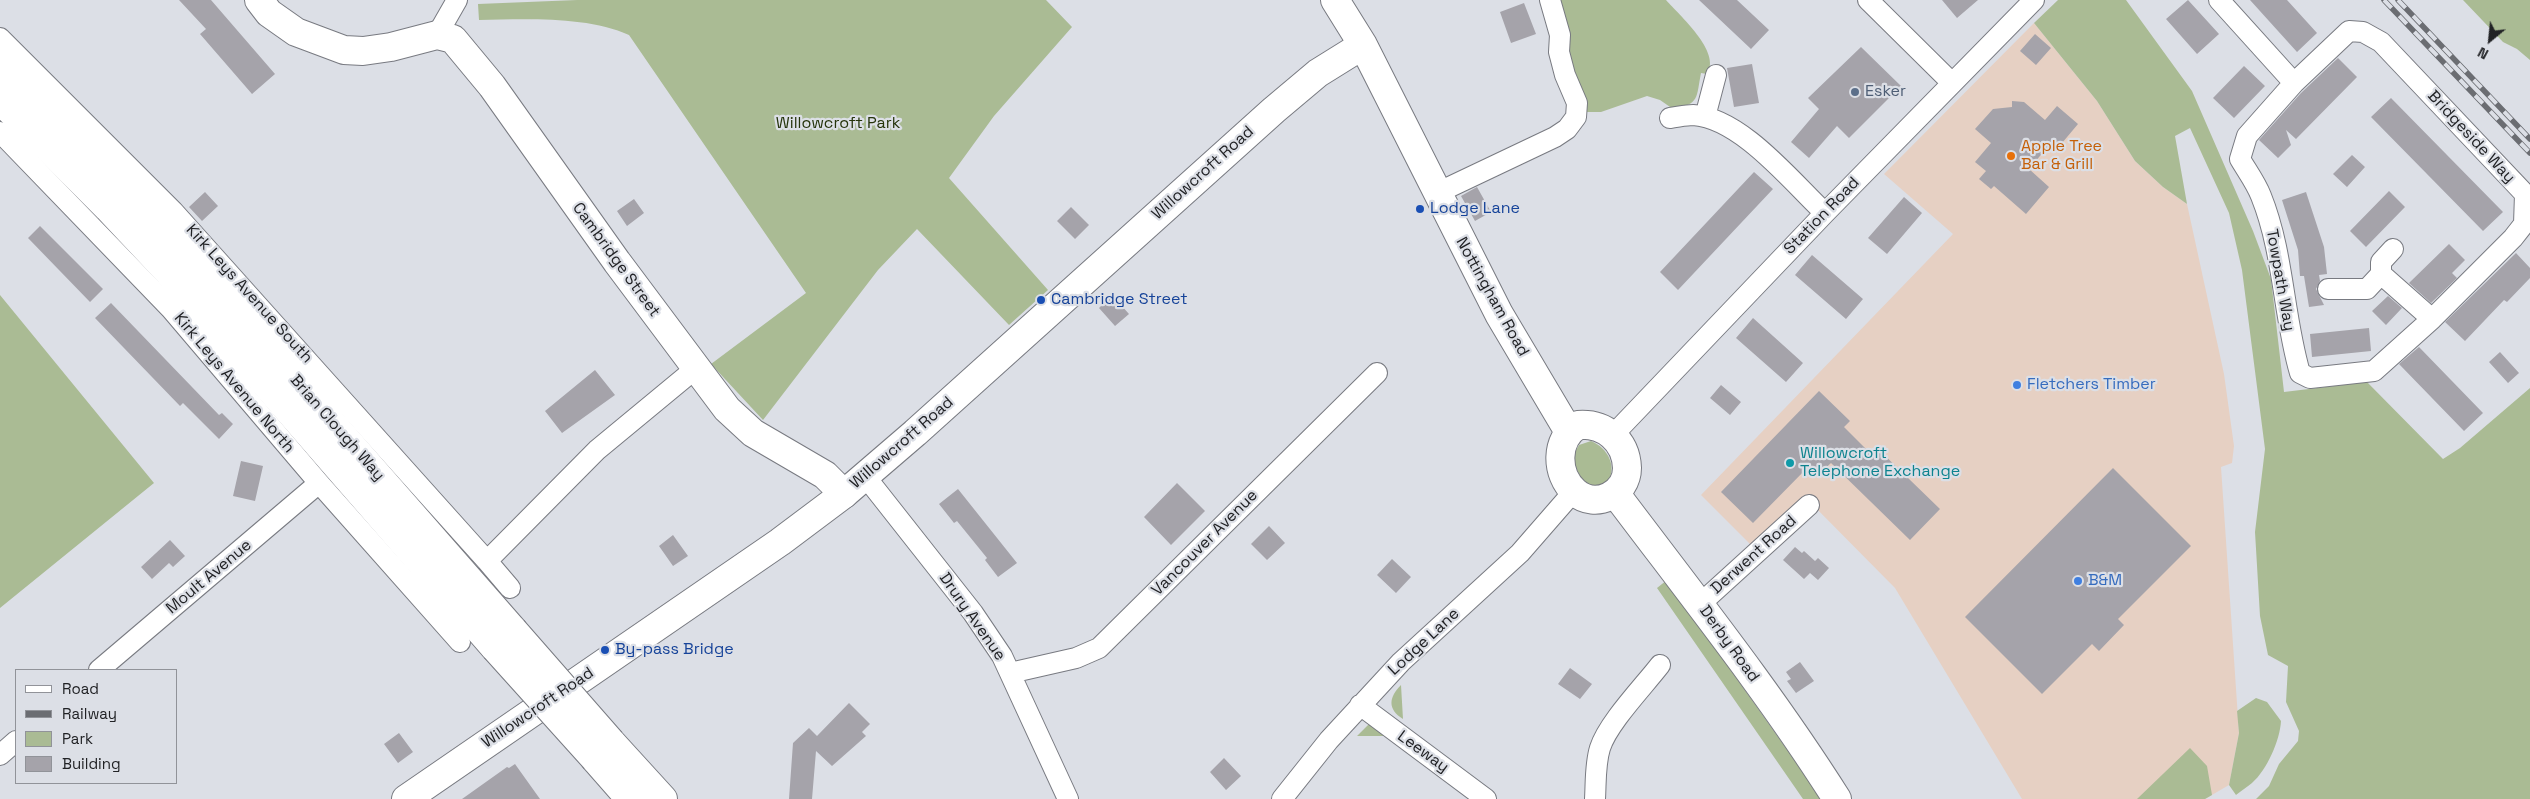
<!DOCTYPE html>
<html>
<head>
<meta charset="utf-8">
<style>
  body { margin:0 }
  #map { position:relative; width:2530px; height:799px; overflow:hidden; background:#dcdfe6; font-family:"Space Grotesk",sans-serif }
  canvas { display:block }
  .legend { position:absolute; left:15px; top:669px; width:162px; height:115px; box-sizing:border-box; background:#dcdfe6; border:1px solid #919399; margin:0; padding:6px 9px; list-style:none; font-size:15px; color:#212225 }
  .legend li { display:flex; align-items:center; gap:10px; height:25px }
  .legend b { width:25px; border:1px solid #919399 }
  .north { position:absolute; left:2465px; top:15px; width:50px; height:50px; -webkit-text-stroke:4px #dcdfe6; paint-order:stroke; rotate:208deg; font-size:14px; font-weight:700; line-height:20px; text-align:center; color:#212225 }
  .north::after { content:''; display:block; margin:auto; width:18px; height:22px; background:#212225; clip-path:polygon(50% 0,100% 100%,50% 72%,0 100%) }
</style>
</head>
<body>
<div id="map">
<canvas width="2530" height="799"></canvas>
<ul class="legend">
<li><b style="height:6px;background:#fff"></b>Road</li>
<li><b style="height:6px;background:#6b6d72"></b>Railway</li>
<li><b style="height:14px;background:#aabb94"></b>Park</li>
<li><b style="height:14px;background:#a5a3aa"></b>Building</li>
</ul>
<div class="north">N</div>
</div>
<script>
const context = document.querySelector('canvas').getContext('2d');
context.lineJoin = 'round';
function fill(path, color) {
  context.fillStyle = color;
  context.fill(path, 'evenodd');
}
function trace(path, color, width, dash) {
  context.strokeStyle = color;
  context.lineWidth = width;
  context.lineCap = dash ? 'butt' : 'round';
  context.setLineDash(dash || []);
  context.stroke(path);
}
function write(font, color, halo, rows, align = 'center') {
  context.font = font + ' "Space Grotesk",sans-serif';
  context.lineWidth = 4.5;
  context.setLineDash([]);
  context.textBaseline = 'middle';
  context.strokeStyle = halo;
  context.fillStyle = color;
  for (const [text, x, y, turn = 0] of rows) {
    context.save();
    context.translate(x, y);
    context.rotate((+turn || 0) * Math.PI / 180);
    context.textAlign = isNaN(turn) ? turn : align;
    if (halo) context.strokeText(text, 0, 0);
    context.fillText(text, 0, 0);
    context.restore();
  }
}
fill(new Path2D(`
  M2034 23 2097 101 2135 161 2163 187 2187 204 2224 374 2234 446 2232 463 2221 467 2239 733 2229 785 2205 799H2022L1895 588 1805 497 1752 546 1701 495 1953 234 1884 174Z`), '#e6d0c3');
fill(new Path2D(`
  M577 0H1046L1072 27 994 116 949 178 1048 290 1009 325 917 229 878 270 763 420 711 364 806 293 629 35C588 16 524 19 479 20L478 4Z
  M1559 0H1666C1679 15 1722 52 1707 74L1701 73C1696 98 1700 104 1673 109L1660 100 1647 96 1601 112H1587L1584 95 1570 69Z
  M2058 0H2126L2192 91 2253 231 2271 279 2284 392 2367 382 2443 459 2460 448 2530 388V799H2256L2269 786 2279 764 2298 741 2299 731 2286 702 2288 666 2268 655 2260 616 2255 532 2265 449 2242 270 2229 213 2190 128 2175 136 2187 204 2163 187 2135 161 2097 101 2034 23Z
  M2463 0H2530V60L2517 49 2503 42Z
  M0 295 154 483 0 608Z
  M1591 441C1608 448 1618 467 1607 483L1596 487C1581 482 1576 472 1573 456L1579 445Z
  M1667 580 1822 799H1803L1657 588Z
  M1401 685 1403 719C1387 709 1389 697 1401 685Z
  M2256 698 2267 702 2281 721C2280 740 2267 770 2252 783 2247 787 2241 791 2236 795L2229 785 2239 733 2237 711Z
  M1371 722 1398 736H1357Z
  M2190 748 2207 766 2212 795 2205 799H2137Z`), '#aabb94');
fill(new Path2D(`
  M179 0H211L275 74 252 94 200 34 206 29Z
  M1699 0H1737L1769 30 1751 49Z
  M1942 0H1978L1957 18Z
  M2188 0 2219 34 2197 54 2166 19Z
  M2250 0H2287L2317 33 2297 52Z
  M1524 3 1536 34 1511 43 1500 12Z
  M2035 34 2051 48 2036 65 2020 51Z
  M1861 47 1901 86 1849 138 1837 126 1809 158 1791 142 1819 109 1808 98Z
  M2338 58 2357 77 2296 139 2286 130 2291 145 2278 158 2259 140 2301 93Z
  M1752 64 1759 103 1734 107 1727 68Z
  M2244 66 2265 86 2234 118 2213 98Z
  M2391 98 2503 212 2483 231 2371 117Z
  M2012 101 2024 102 2045 120 2057 106 2078 124 2057 149 2050 144 2029 169 2049 187 2026 214 1994 186 1991 189 1979 179 1986 171 1975 162 1991 143 1975 129 1993 109 2012 107Z
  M2352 155 2365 167 2347 187 2333 174Z
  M1754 172 1773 189 1678 290 1660 272Z
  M1477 187 1491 212 1475 221 1461 196Z
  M2389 191 2405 207 2366 247 2350 231Z
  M205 192 218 206 202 221 189 207Z
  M2306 192 2324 247 2327 274 2319 275 2320 281 2316 289 2324 305 2309 307 2304 276H2300L2298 250 2282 200Z
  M1904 197 1922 213 1887 254 1868 238Z
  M634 199 644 213 627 226 617 211Z
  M1071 207 1089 225 1075 239 1057 221Z
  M40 226 103 289 90 302 28 238Z
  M2449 244 2465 260 2452 273 2457 278 2431 303 2409 283Z
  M2516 253 2530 268V278L2507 302 2504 300 2465 341 2445 322Z
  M1812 255 1863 299 1846 319 1795 275Z
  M1112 295 1129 314 1115 326 1099 308Z
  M2388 296 2402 308 2386 325 2372 311Z
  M111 303 219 415 222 413 233 424 219 439 183 403 180 406 95 318Z
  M1753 318 1803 363 1786 382 1736 338Z
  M2369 328 2371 351 2312 357 2310 334Z
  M2419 347 2483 413 2464 431 2399 364Z
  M2500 352 2519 373 2508 383 2489 362Z
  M595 370 615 395 562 433 545 411Z
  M1721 385 1741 402 1730 415 1710 398Z
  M1819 391 1850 421 1844 427 1871 454 1877 448 1940 509 1910 540 1831 463 1816 477 1807 468 1753 523 1721 492Z
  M241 461 263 466 255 501 233 496Z
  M2113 468 2191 546 2118 619 2124 625 2099 651 2092 644 2042 694 1965 617Z
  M1177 483 1205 511 1171 545 1144 517Z
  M958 489 1017 563 998 577 985 560 987 558 957 521 954 523 939 504Z
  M1269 526 1285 543 1267 560 1251 544Z
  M673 535 688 556 673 566 659 546Z
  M170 540 185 556 173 567 169 563 152 579 141 567Z
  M1795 547 1802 553 1804 551 1815 561 1818 558 1829 568 1818 580 1810 573 1804 579 1783 560Z
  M1392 559 1411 577 1396 593 1377 575Z
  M1800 662 1814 681 1796 693 1787 681 1791 679 1786 672Z
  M1570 668 1592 684 1580 699 1558 684Z
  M849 703 870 724 862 732 866 736 832 766 816 751 812 799H789L793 743 809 728 817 736Z
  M399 733 413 752 398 763 384 744Z
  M1224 758 1241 776 1226 790 1210 772Z
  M515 764 540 799H462L507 767 509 768Z`), '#a5a3aa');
const street = new Path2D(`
  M1868 0 1952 83
  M2219 0 2294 83
  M2349 31 2363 32 2381 42 2525 194 2524 224 2513 238 2432 319 2374 371 2310 378 2300 373C2283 315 2284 253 2261 196 2256 183 2247 171 2240 159L2247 136 2294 83Z
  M437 35 457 0
  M0 38 173 211 487 561 597 450 695 369
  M1705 117 1716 75
  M1670 118C1678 117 1686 115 1693 115 1741 118 1791 181 1825 213
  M0 132 171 309 319 483 460 642
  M1437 193 1555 137 1567 129 1576 117 1577 103 1565 75 1559 52 1560 35 1550 0
  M2393 249 2381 262V274L2432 319
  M2328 289H2367L2381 274
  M1613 435 1825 213 2034 0
  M865 476 973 613 1002 656 1068 799
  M487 561 510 588
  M1699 605 1809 505
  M99 670 319 483
  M1010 673 1076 658 1099 648 1377 373
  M1360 705 1486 799
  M0 755 16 741
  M1282 799 1329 740 1401 662 1520 553 1574 491
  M1595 799C1596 782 1595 764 1600 748 1608 723 1643 687 1660 665`);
const secondary = new Path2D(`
  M259 0 269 13 296 32 344 50 363 51 391 47 437 35 453 39 492 86 617 262 727 409 753 433 825 475 844 494`);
const primary = new Path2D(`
  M1335 0 1363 45 1499 314 1569 432
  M1578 425C1604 423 1626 440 1627 468 1627 494 1596 510 1575 492 1555 474 1555 439 1578 425Z
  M1615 493C1691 594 1770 693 1837 799
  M406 799 780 542 844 494 915 433 1274 110 1318 73 1363 45`);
const highway = new Path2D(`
  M0 66 177 246 513 630
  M0 100 108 208 169 273 495 648
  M611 742 663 799
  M595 759 630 799`);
trace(street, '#787a81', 22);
trace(secondary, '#787a81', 30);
trace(primary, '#787a81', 30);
trace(highway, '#787a81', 30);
trace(street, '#fff', 20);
trace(secondary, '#fff', 28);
trace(primary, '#fff', 28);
trace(highway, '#fff', 28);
const rail = new Path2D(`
  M2384 0 2530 153
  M2398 0 2530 139`);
trace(rail, '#6b6d72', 5.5);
trace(rail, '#dcdfe6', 4, [11]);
const highwayBridge = new Path2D(`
  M513 630 611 742
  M495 648 595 759`);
trace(highwayBridge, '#787a81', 30, []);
trace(highwayBridge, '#fff', 28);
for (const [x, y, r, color] of [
  [1855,92,5,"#5c6f8a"],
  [2011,156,5,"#e8710a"],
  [1420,209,5,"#1a4fb4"],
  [1041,300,5,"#1a4fb4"],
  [2017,385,5,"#3f7fe0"],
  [1790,463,5,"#0f9aa8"],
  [2078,581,5,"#3f7fe0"],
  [605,650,5,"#1a4fb4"]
]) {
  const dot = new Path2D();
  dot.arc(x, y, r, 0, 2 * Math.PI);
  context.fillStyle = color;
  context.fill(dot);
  trace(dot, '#dcdfe6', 2);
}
write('16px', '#4e5e75', '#dcdfe6', [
  ["Esker",1865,92]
], 'left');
write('16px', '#25340b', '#dcdfe6', [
  ["Willowcroft Park",838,124]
]);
write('16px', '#212225', '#dcdfe6', [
  ["Bridgeside Way",2471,137,47],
  ["Willowcroft Road",1203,173,-42],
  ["Station Road",1822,216,-46],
  ["Cambridge Street",616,260,54],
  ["Towpath Way",2280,280,80],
  ["Kirk Leys Avenue South",249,294,48],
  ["Nottingham Road",1492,297,61],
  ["Kirk Leys Avenue North",234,383,50],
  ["Brian Clough Way",337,428,49],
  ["Willowcroft Road",902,443,-41],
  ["Vancouver Avenue",1205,543,-45],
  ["Derwent Road",1754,555,-42],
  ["Moult Avenue",209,577,-40],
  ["Drury Avenue",972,617,55],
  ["Lodge Lane",1424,642,-43],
  ["Derby Road",1729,644,54],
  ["Willowcroft Road",538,708,-34],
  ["Leeway",1423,752,36]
]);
write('16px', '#c56008', '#dcdfe6', [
  ["Apple Tree",2021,147],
  ["Bar & Grill",2021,165]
], 'left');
write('16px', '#164399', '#dcdfe6', [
  ["Lodge Lane",1430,209],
  ["Cambridge Street",1051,300],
  ["By-pass Bridge",615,650]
], 'left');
write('16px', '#366cbe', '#dcdfe6', [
  ["Fletchers Timber",2027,385],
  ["B&M",2088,581]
], 'left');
write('16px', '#0d838f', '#dcdfe6', [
  ["Willowcroft",1800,454],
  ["Telephone Exchange",1800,472]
], 'left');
</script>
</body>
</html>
